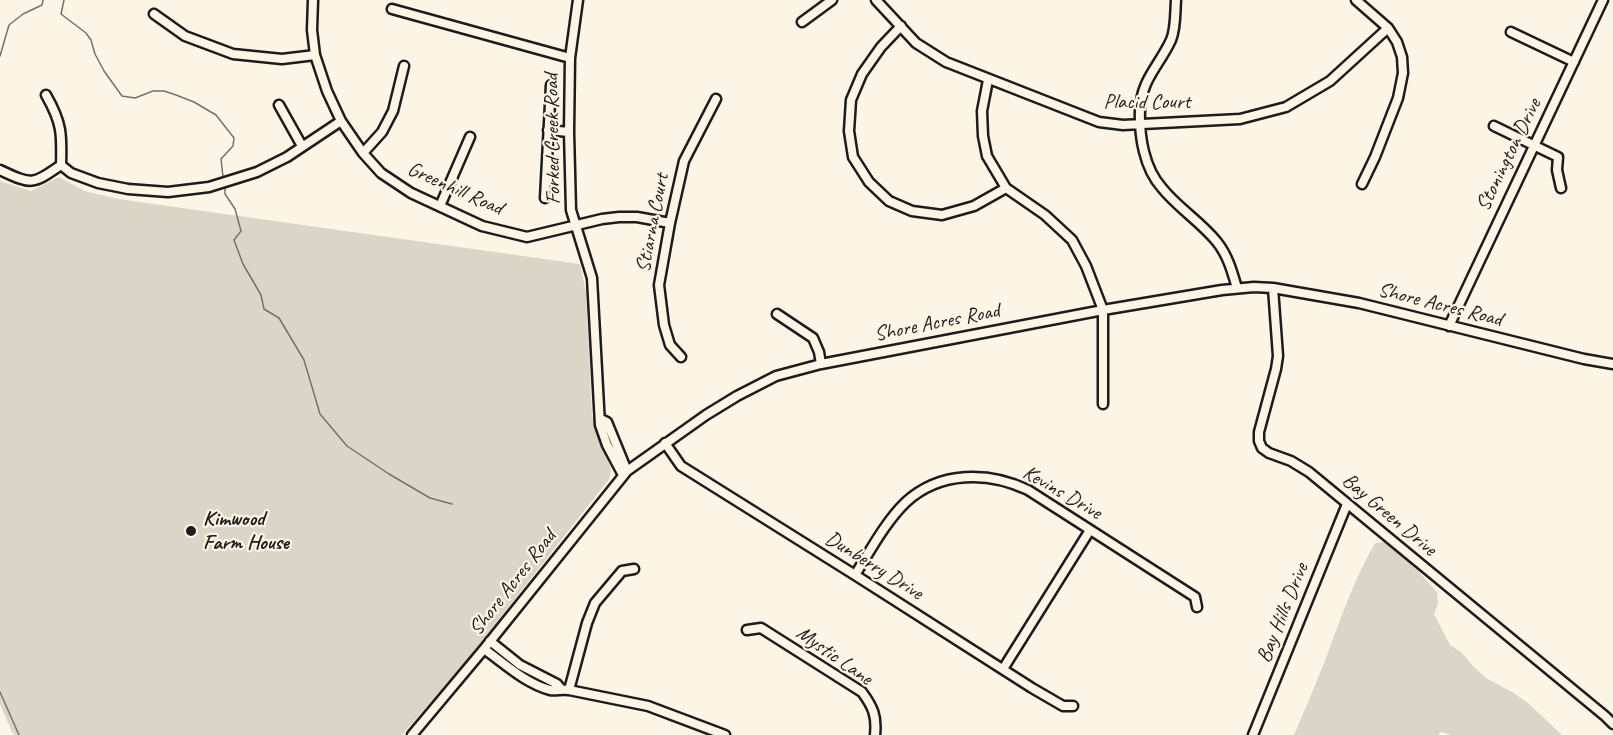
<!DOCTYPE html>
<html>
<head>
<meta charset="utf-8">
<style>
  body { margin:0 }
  canvas { display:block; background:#fcf5e5 }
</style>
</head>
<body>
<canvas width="1613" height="735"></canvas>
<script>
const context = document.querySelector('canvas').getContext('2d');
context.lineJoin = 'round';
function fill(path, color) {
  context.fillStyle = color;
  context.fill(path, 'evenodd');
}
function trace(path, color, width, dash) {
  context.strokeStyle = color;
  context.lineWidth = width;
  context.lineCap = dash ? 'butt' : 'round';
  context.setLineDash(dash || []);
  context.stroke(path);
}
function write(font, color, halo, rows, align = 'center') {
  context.font = font + ' Caveat,sans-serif';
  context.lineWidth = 4.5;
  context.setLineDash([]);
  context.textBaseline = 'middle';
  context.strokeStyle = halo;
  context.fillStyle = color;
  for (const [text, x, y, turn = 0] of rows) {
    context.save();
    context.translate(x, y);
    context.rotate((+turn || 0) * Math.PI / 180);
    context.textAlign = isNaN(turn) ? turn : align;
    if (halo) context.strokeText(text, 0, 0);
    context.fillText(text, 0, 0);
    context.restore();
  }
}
fill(new Path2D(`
  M59 177 85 191 118 199 580 264 586 292 592 415 611 468 610 478 471 655 402 735H15L12 732 0 704V181L31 191Z
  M1385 542 1409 561 1437 592 1438 604 1434 614 1450 645 1461 652 1472 665 1486 678 1512 692 1528 703 1562 735H1451L1441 732 1438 735H1294C1305 709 1316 684 1326 658 1341 618 1354 579 1375 543Z`), '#dbd5c8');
trace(new Path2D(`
  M64 0 61 14 86 33 91 40 95 54 104 71 122 96 135 98 153 91H164L176 95 194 102 216 115 234 138 233 146 221 159 223 177
  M0 56 9 25 23 14 42 5 43 0
  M225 187V194L235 209 241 231 234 240 243 264 261 295 264 309 279 318 304 360 320 414 347 446 389 474 430 498 452 504
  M0 692 19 735`), '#75726c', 1.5);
const minor = new Path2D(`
  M313 0 312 30 315 55 327 91 341 121 363 153 381 173 411 193 482 226 527 237 602 219 619 217H637L670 223
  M578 0 570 58 569 132 571 210 592 278 600 425 607 445 623 475
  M876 0 916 43 946 62 1099 122 1123 125 1240 119 1286 107 1330 81 1388 28
  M1176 0C1175 13 1176 28 1171 40 1159 66 1141 80 1140 110 1139 136 1144 168 1162 188 1178 208 1201 222 1217 242 1228 256 1232 271 1237 288
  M1356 0 1388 28 1397 42 1402 57 1403 73 1398 98 1375 157 1362 184
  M392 9 570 58
  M154 14 185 36 233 54 282 59 315 55
  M802 22 832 0
  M901 26 881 47 862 74 851 100 849 131 853 157 869 182 889 201 912 211 942 215 974 206 1006 188
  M1511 32 1574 62
  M988 80 982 111 983 136 987 156 1006 188 1045 215 1072 240 1086 266 1103 310V404
  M46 95C62 123 62 134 61 165
  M279 105 302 146
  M1494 126 1558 157 1557 170 1561 188
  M548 130 569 132
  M363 153 382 132 393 111 404 66
  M0 170C32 185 32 185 61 165L71 173 98 183 128 189 168 192 209 187 257 172 287 157 341 121
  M545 198 551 85
  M440 206 470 137
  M1273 288 1278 356 1276 369 1259 432V441L1262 448 1269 453 1291 461 1309 472 1605 716 1613 724
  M777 314 813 338 819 352 821 364
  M1449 326 1603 0
  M681 357 670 345 664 325 659 285 670 223 684 161 716 99
  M601 419 607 422 627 471
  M665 443 681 466 855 575 1032 688 1063 706H1073
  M855 575C870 551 886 521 906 502 940 471 988 471 1028 490L1195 597 1197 607
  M747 630 761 628 862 692C873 707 877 716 875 735
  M490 641 520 665 557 684 561 689
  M484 649C505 664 525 683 550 690 556 691 562 689 569 690L648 706 725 735
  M1003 669 1090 530
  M569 690 587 623 595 603 622 571 634 569
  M412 735 484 649 627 471 706 415 737 396 776 376 821 364 1103 310 1222 290 1254 287 1273 288 1359 303 1584 359 1613 364
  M1253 735 1347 504`);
trace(minor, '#1c1c1c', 13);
trace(minor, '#fcf5e5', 8);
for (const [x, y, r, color] of [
  [191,531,6,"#1c1c1c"]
]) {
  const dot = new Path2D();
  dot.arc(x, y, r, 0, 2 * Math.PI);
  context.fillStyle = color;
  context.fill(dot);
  trace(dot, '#fcf5e5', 2);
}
write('21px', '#1c1c1c', '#fcf5e5', [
  ["Placid Court",1147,102],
  ["Forked Creek Road",553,139,-91],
  ["Stonington Drive",1509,155,-64],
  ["Greenhill Road",455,189,24],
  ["Stiarna Court",653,223,-79],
  ["Shore Acres Road",1440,305,14],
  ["Shore Acres Road",937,323,-11],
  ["Kevins Drive",1062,493,30],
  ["Bay Green Drive",1389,515,40],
  ["Dunberry Drive",874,566,32],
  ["Shore Acres Road",513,583,-52],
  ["Bay Hills Drive",1283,613,-68],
  ["Mystic Lane",834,656,35]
]);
write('bold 21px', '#1c1c1c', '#fcf5e5', [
  ["Kimwood",203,519],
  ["Farm House",203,543]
], 'left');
</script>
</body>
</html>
